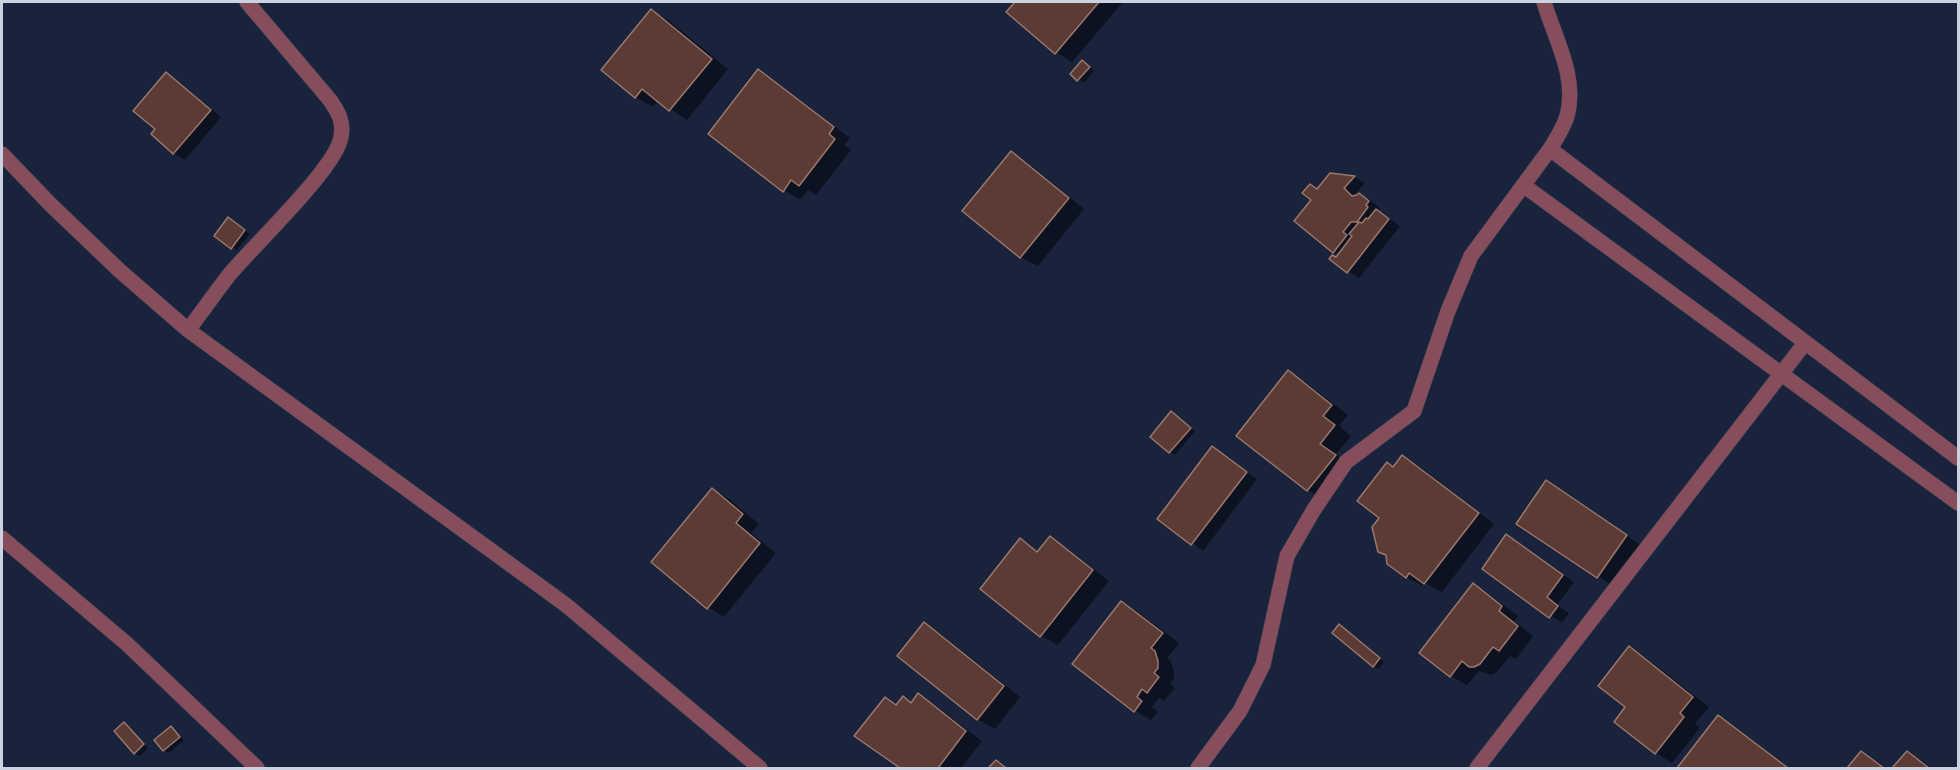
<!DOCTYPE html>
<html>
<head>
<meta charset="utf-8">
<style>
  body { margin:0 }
  #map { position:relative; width:1960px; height:770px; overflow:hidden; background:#19233c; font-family:"Times New Roman",serif }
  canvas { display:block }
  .frame { position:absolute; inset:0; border:3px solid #cbd3e3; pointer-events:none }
</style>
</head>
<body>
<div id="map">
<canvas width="1960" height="770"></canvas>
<div class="frame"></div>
</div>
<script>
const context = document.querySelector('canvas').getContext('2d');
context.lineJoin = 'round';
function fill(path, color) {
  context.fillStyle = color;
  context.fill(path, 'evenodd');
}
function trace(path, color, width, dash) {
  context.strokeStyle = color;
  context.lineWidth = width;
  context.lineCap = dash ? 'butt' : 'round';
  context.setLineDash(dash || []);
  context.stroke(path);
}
fill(new Path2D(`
  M1017 2H1123L1072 62 1056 52 1008 12Z
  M651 11 668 20 728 69 687 120 658 100 653 107 636 97 603 70Z
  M1088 65 1094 71 1084 83 1072 74Z
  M758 71 775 81 850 138 844 145 851 150 816 195 808 190 800 200 784 190Z
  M167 74 178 81 221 117 185 160 174 153 153 134 157 129Z
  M1011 153 1028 163 1084 209 1038 266 1021 257 965 211Z
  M1330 175 1355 177 1365 183 1354 195 1356 197 1359 195 1371 201 1380 208 1377 211 1400 226 1359 278 1348 271 1336 258 1339 255 1296 221ZM1349 179H1354L1340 195 1338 193Z
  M234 222 250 234 237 250 216 236Z
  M1289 372 1305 382 1348 415 1339 426 1351 436 1336 454 1352 466 1325 500 1308 490 1239 435Z
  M1177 416 1195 431 1175 455 1170 452Z
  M1213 448 1257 479 1203 551 1159 519Z
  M1403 457 1419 466 1494 524 1442 592 1425 583 1423 586 1406 577 1381 518 1394 468Z
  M712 489 729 499 759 524 751 533 776 553 724 617 708 607Z
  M1563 492 1642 546 1614 587 1518 523Z
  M1050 538 1067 548 1109 581 1058 645 1041 636 1020 540 1039 552Z
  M1518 543 1574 582 1557 605 1569 613 1562 623 1484 569Z
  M1473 585 1490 595 1518 616 1514 621 1533 636 1516 659 1510 656 1496 673 1491 675 1479 671 1467 685 1451 676Z
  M1122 603 1138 612 1179 643 1167 658 1171 662 1174 672V678L1170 684 1175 688 1164 701 1159 698 1152 707 1158 712 1151 720 1135 711Z
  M924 624 941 634 1020 697 995 729 978 719 899 656Z
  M1340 626 1384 662 1379 669 1373 666Z
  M1630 648 1646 658 1709 707 1695 724 1700 728 1672 763 1656 753 1627 707Z
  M918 695 935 705 982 741 961 768H903L856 736 898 706 903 698 912 703Z
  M1718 717 1735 727 1789 768H1679Z
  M124 724 129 727 148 748 140 756 135 753Z
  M171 728 184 740 169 753 164 750Z
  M1862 753 1878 762 1886 768H1849Z
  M1907 753 1924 762 1931 768H1894Z`), '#0007');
const building = new Path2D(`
  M1015 2H1099L1055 54 1006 12Z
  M651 9 712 59 669 111 642 89 635 98 601 70Z
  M1082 60 1090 67 1077 81 1070 74Z
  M758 69 834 127 829 134 835 139 799 186 791 180 783 192 708 134Z
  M166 72 211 110 173 154 151 134 155 129 133 111Z
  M1011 151 1069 198 1020 258 962 211Z
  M1330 173 1355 176 1344 188 1352 196 1357 195 1359 193 1369 201 1366 205 1368 207 1357 222H1351L1343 232 1347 235 1333 253 1294 221 1311 200 1302 193 1310 184 1317 189Z
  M1376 209 1389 219 1347 273 1329 259 1332 255 1336 257 1352 236 1349 234 1359 222 1362 223 1366 218 1368 219Z
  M228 217 245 230 231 249 214 236Z
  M1288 370 1332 405 1323 416 1335 425 1320 444 1336 455 1307 491 1236 436Z
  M1171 411 1191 428 1169 453 1150 437Z
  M1212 446 1247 472 1191 545 1157 519Z
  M1402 455 1479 513 1424 584 1409 573 1406 578 1387 564 1386 555 1378 552 1372 527 1379 518 1357 501 1387 462 1393 467Z
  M1546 480 1627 535 1597 578 1516 524Z
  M712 488 743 514 736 523 760 543 707 609 651 562Z
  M1506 534 1563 575 1547 597 1558 606 1549 618 1482 569Z
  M1050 536 1093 570 1040 637 980 589 1020 538 1037 552Z
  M1473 583 1502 606 1499 611 1518 626 1499 651 1493 647 1480 664 1474 667H1469L1462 661 1450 677 1419 653Z
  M1121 601 1163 633 1151 648 1155 651 1158 661V668L1154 673 1159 677 1147 693 1142 689 1137 697 1142 701 1134 712 1072 664Z
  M924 622 1004 686 977 720 897 656Z
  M1339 624 1380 658 1373 667 1332 633Z
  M1629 646 1693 697 1680 713 1684 717 1655 754 1614 722 1625 707 1598 686Z
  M918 693 966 731 938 768H900L854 736 885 697 896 705 903 696 911 703Z
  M1718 715 1788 768H1677Z
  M124 722 144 744 134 754 114 731Z
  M171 726 180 737 163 751 154 740Z
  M1861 751 1884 768H1847Z
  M1907 751 1929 768H1892Z
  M996 760 1006 768H988Z`);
fill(building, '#5b3b33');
trace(building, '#9b776e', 1.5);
const minor = new Path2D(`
  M1550 149 1958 458
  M2 154 51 205 120 271 188 330 566 605 760 768
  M1523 185 1958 503
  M188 330C202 312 215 293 229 275 252 247 337 167 341 137 344 121 338 112 330 100L247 2
  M2 538 127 644 257 768
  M1198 768 1240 711 1263 665 1287 556 1313 511 1346 462 1414 411 1448 311 1471 256 1550 149C1556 139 1564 127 1567 116 1578 77 1554 37 1544 2
  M1477 768 1805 343`);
trace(minor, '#353f57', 16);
trace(minor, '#864d5a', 15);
</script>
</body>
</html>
